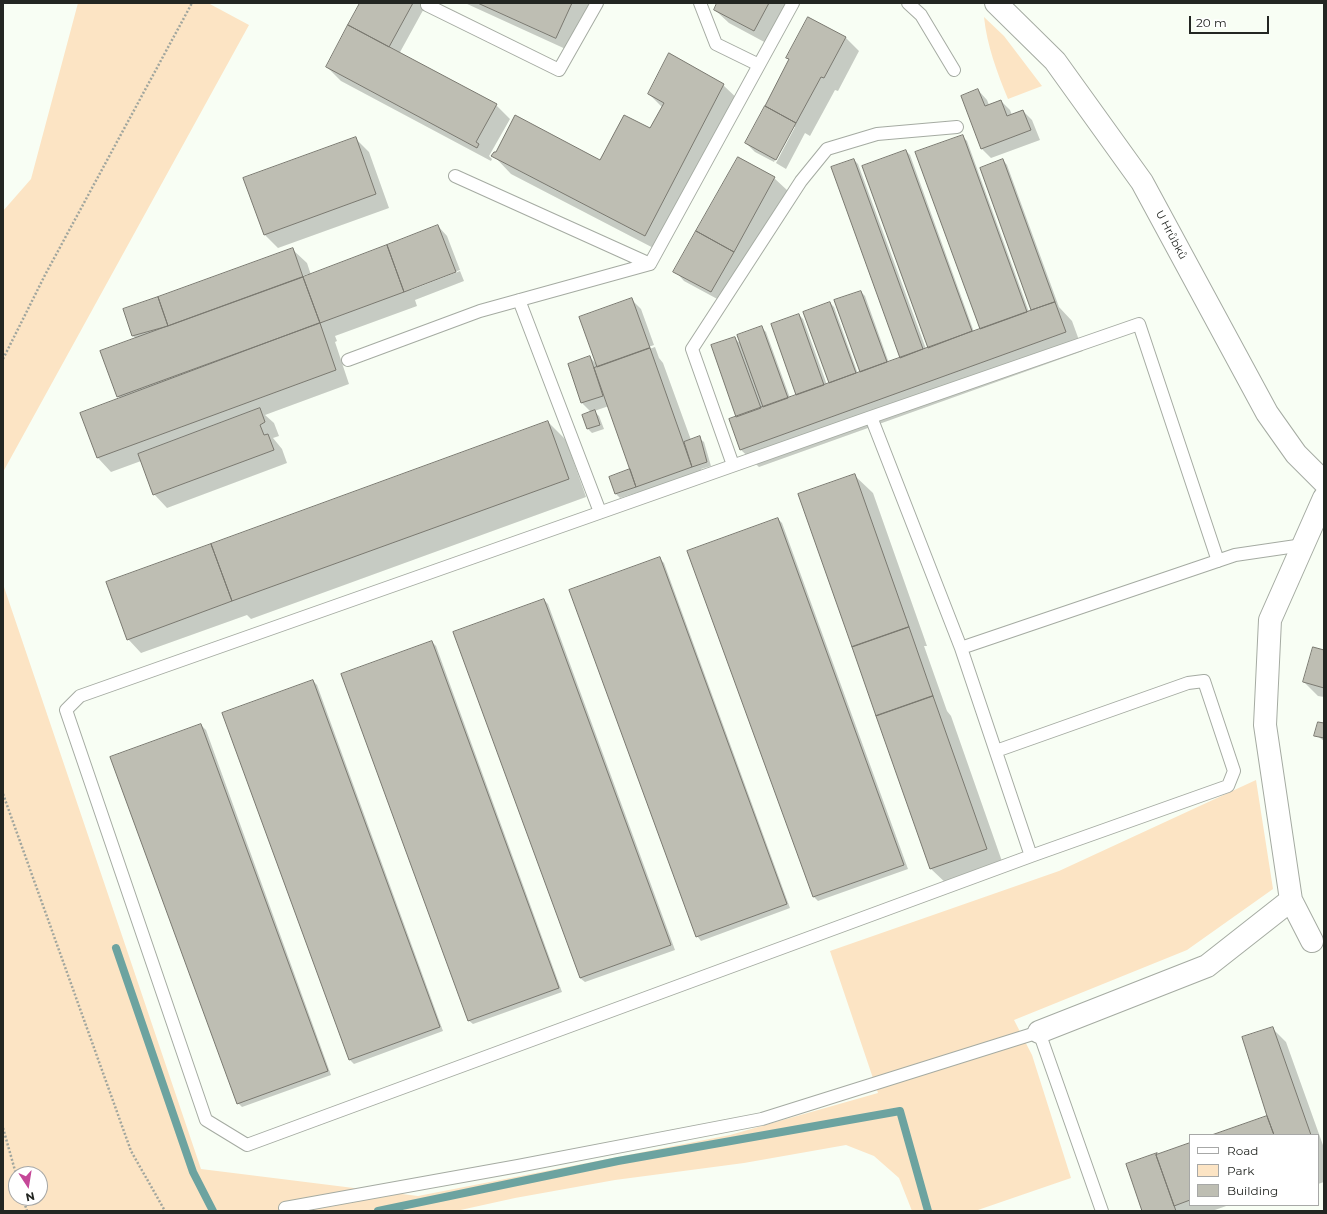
<!DOCTYPE html>
<html>
<head>
<meta charset="utf-8">
<style>
  body { margin:0 }
  #map { position:relative; width:1327px; height:1214px; overflow:hidden; background:#f8fef4; font-family:Montserrat,sans-serif }
  canvas { display:block }
  .frame { position:absolute; inset:0; border:4px solid #232622; pointer-events:none }
  .legend { position:absolute; left:1189px; top:1134px; width:130px; height:72px; box-sizing:border-box; background:#fff; border:1px solid #a7a8a7; margin:0; padding:5px 7px; list-style:none; font-size:12px; color:#232622 }
  .legend li { display:flex; align-items:center; gap:8px; height:20px }
  .legend b { width:20px; border:1px solid #a7a8a7 }
  .north { position:absolute; left:8px; top:1166px; width:40px; height:40px; box-sizing:border-box; background:#fff; border:1px solid #a7a8a7; border-radius:50%; rotate:168deg; font-size:11px; font-weight:700; line-height:16px; text-align:center; color:#232622 }
  .north::after { content:''; display:block; margin:auto; width:14px; height:18px; background:#c54898; clip-path:polygon(50% 0,100% 100%,50% 72%,0 100%) }
  .scale { position:absolute; left:1189px; top:16px; width:80px; height:18px; box-sizing:border-box; border:2px solid #232622; border-top:0; padding-left:5px; font-size:12px; line-height:14px; white-space:nowrap; color:#232622; -webkit-text-stroke:3px #fff; paint-order:stroke }
</style>
</head>
<body>
<div id="map">
<canvas width="1327" height="1214"></canvas>
<div class="frame"></div>
<ul class="legend">
<li><b style="height:5px;background:#fff"></b>Road</li>
<li><b style="height:11px;background:#fce4c4"></b>Park</li>
<li><b style="height:11px;background:#bebeb3"></b>Building</li>
</ul>
<div class="north">N</div>
<div class="scale">20 m</div>
</div>
<script>
const context = document.querySelector('canvas').getContext('2d');
context.lineJoin = 'round';
function fill(path, color) {
  context.fillStyle = color;
  context.fill(path, 'evenodd');
}
function trace(path, color, width, dash) {
  context.strokeStyle = color;
  context.lineWidth = width;
  context.lineCap = dash ? 'butt' : 'round';
  context.setLineDash(dash || []);
  context.stroke(path);
}
function write(font, color, halo, rows, align = 'center') {
  context.font = font + ' Montserrat,sans-serif';
  context.lineWidth = 3.5;
  context.setLineDash([]);
  context.textBaseline = 'middle';
  context.strokeStyle = halo;
  context.fillStyle = color;
  for (const [text, x, y, turn = 0] of rows) {
    context.save();
    context.translate(x, y);
    context.rotate((+turn || 0) * Math.PI / 180);
    context.textAlign = isNaN(turn) ? turn : align;
    if (halo) context.strokeText(text, 0, 0);
    context.fillText(text, 0, 0);
    context.restore();
  }
}
fill(new Path2D(`
  M78 3H208L249 25 3 472V211L31 179Z
  M984 17 1004 36 1042 86 1008 99C997 72 987 46 984 17Z
  M3 584 201 1169 418 1196 730 1135 878 1093 830 951 1059 871 1256 780 1273 889 1187 950 1014 1020 1032 1055 1071 1178 975 1211H912L899 1178 874 1156 846 1145 744 1163 615 1180 515 1198 456 1211H3ZM16 1174H40V1198H16Z`), '#fce4c4');
fill(new Path2D(`
  M361 3H427L399 54 496 105 510 119 489 156 492 159 491 161 341 81 327 67Z
  M465 3H592L570 51Z
  M718 3H790L768 44 729 23 715 10Z
  M846 38 859 51 838 91 835 90 810 136 805 133 786 169 776 163 795 127H793L774 162 755 152 746 143Z
  M670 55 723 85 742 103 663 253 511 174 493 155 601 161 651 130 662 107 649 94Z
  M978 90 987 100 989 105 1001 101 1010 110 1012 115 1023 111 1032 120 1040 140 991 158 982 149Z
  M963 137 967 141 1029 312 1033 310 1003 160 1007 165 1059 307 1072 321 1083 351 759 467 740 449 734 338 742 345 761 327 766 332 790 398 797 396 799 315 803 319 827 385 831 384 830 303 834 307 858 374 861 373V292L865 296 889 363 901 358 854 160 858 164 926 349 929 348 906 151 910 155 974 332 982 329Z
  M355 138 369 152 389 208 278 248 265 235Z
  M774 178 788 191 721 301 684 281 675 271Z
  M438 226 447 236 460 270 411 288V290L460 271 464 281 415 300 417 306 335 336 337 341 335 342 349 384 265 415 274 423 279 436 273 438 282 449 287 463 167 508 154 494 141 461 111 472 98 458 81 413 120 399 102 351 136 339 133 336 124 310 293 250 307 263 311 275ZM308 274 309 276 175 324V322Z
  M632 300 641 309 654 345 601 364V366L655 347 659 358 663 363 691 440 699 438 704 442 711 466 701 469 705 481 651 500 642 491 620 498 616 494 631 470 609 406 594 411 599 416 604 429 592 433 588 429 592 413 582 403 569 364 590 357 597 365Z
  M548 422 566 440 586 497 251 619 247 615 141 653 128 639Z
  M854 475 873 493 927 646H924L947 711 951 716 1004 867 949 886 930 868Z
  M778 519 782 523 908 869 818 901 814 897 688 551Z
  M660 559 664 563 790 908 701 941 697 936Z
  M544 600 548 604 675 950 585 982 580 978Z
  M432 642 436 646 562 992 473 1024 468 1020Z
  M1324 651V697L1318 696 1304 682Z
  M313 681 317 685 443 1031 354 1064 349 1059Z
  M1324 724V741L1316 735Z
  M201 725 206 730 331 1075 242 1107 238 1103Z
  M1272 1028 1286 1042 1324 1148V1182L1318 1184V1135H1215L1269 1117Z
  M1190 1143V1205H1229L1212 1211H1143L1127 1165Z`), '#0003');
trace(new Path2D(`
  M116 948 193 1172 213 1211
  M378 1211 618 1161 900 1111 928 1211`), '#6ca3a0', 8);
const building = new Path2D(`
  M360 3H413L389 47 348 25Z
  M478 3H572L556 38Z
  M717 3H769L754 31 714 10Z
  M808 17 846 37 824 78 821 77 796 123 765 106 789 59 786 58Z
  M348 25 497 104 476 142 479 144 477 148 326 67Z
  M669 53 724 84 645 236 491 156 494 152H496L515 115 600 160 624 115 650 128 664 103 648 94Z
  M978 89 985 106 1001 100 1007 116 1023 110 1031 130 981 149 961 96Z
  M765 106 796 123 776 160 745 143Z
  M963 135 1027 312 980 329 915 152Z
  M356 137 376 194 264 235 243 178Z
  M906 150 972 331 928 348 862 166Z
  M738 157 775 177 734 252 696 231Z
  M854 159 923 349 900 358 831 167Z
  M1003 159 1055 302 1031 310 980 168Z
  M438 225 456 272 404 292 387 245Z
  M696 231 734 252 711 292 673 272Z
  M387 245 404 292 320 323 303 277Z
  M293 248 303 277 168 326 158 297Z
  M303 277 320 323 117 397 100 351Z
  M861 291 887 362 860 372 834 300Z
  M158 297 168 326 132 336 123 309Z
  M632 298 650 348 597 367 579 317Z
  M830 302 856 373 829 383 803 312Z
  M1055 302 1066 332 740 450 729 419Z
  M799 314 824 385 796 395 771 324Z
  M320 323 336 370 97 458 80 413Z
  M762 326 788 398 763 407 737 335Z
  M735 337 761 408 736 417 711 345Z
  M650 348 692 467 636 487 594 368Z
  M590 356 603 396 581 403 568 364Z
  M260 408 265 422 260 425 264 435 268 434 274 450 153 495 138 454Z
  M595 410 600 425 587 429 582 415Z
  M548 421 569 479 232 601 211 544Z
  M700 436 707 462 692 467 684 442Z
  M630 469 636 487 615 494 609 477Z
  M855 474 909 627 852 647 798 494Z
  M778 518 904 865 813 897 687 551Z
  M211 544 232 601 127 640 106 582Z
  M660 557 787 904 696 937 569 590Z
  M544 599 671 945 580 978 453 632Z
  M909 627 933 696 876 716 852 647Z
  M432 641 559 988 468 1021 341 674Z
  M1313 647 1324 650V688L1303 682Z
  M313 680 440 1027 349 1060 222 713Z
  M933 696 987 849 930 869 876 716Z
  M1318 722 1324 723V738L1314 736Z
  M201 724 328 1071 237 1104 110 757Z
  M1273 1027 1311 1135H1274L1267 1116 1242 1037Z
  M1267 1116 1274 1135H1212Z
  M1190 1143V1200L1174 1206 1156 1155Z
  M1157 1153 1156 1155 1176 1211H1142L1126 1164Z`);
fill(building, '#bebeb3');
trace(building, '#7a7970', 1);
const service = new Path2D(`
  M428 3 427 5 559 70 597 3
  M700 3 716 44 759 65
  M908 3 921 15 954 70
  M455 176 650 264 793 3
  M519 300 600 512
  M348 360 480 311 650 264
  M871 417 1139 324 1218 561
  M733 465 692 349 801 181 827 149 877 134 957 127
  M961 648 871 417 80 696 66 710 206 1120 247 1145 1031 856
  M996 751 1188 683 1204 681 1234 771 1228 786 1031 856 961 648 1235 555 1303 545
  M285 1208 518 1166 762 1119 1039 1032 1102 1211`);
const minor = new Path2D(`
  M996 3 1055 61 1142 182 1267 413 1296 454 1324 482
  M1312 941 1291 900 1265 725 1270 620 1324 498
  M1039 1032 1207 966 1291 900`);
trace(service, '#a5aba2', 14);
trace(minor, '#a5aba2', 24);
trace(new Path2D(`
  M3 359 45 275 192 3
  M3 794 131 1151 165 1211
  M3 1128 16 1174
  M23 1198 27 1211`), '#a1a69e', 2.5, [2, 2]);
trace(service, '#fff', 12);
trace(minor, '#fff', 22);
write('11px', '#232622', '#fff', [
  ["U Hrůbků",1171,235,62]
]);
</script>
</body>
</html>
